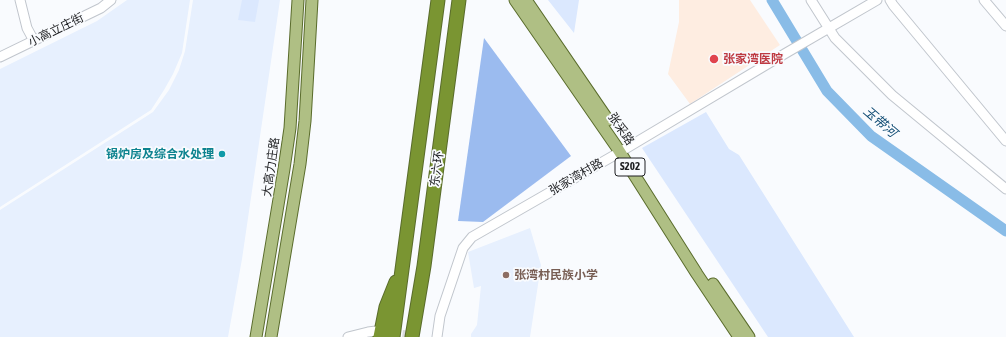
<!DOCTYPE html>
<html>
<head>
<meta charset="utf-8">
<style>
  body { margin:0 }
  canvas { display:block; background:#f9fbfe }
</style>
</head>
<body>
<canvas width="1006" height="337"></canvas>
<script>
const context = document.querySelector('canvas').getContext('2d');
context.lineJoin = 'round';
function fill(path, color) {
  context.fillStyle = color;
  context.fill(path, 'evenodd');
}
function trace(path, color, width, dash) {
  context.strokeStyle = color;
  context.lineWidth = width;
  context.lineCap = dash ? 'butt' : 'round';
  context.setLineDash(dash || []);
  context.stroke(path);
}
function write(font, color, halo, rows, align = 'center') {
  context.font = font + ' "Asap Condensed","Noto Sans SC",sans-serif';
  context.lineWidth = 3.5;
  context.setLineDash([]);
  context.textBaseline = 'middle';
  context.strokeStyle = halo;
  context.fillStyle = color;
  for (const [text, x, y, turn = 0] of rows) {
    context.save();
    context.translate(x, y);
    context.rotate((+turn || 0) * Math.PI / 180);
    context.textAlign = isNaN(turn) ? turn : align;
    if (halo) context.strokeText(text, 0, 0);
    context.fillText(text, 0, 0);
    context.restore();
  }
}
fill(new Path2D(`
  M127 0H190L182 53 173 74 164 90 151 110 0 207V69L97 21Z
  M193 0H280L242 259 228 337H0V210L153 112 169 90 179 70 185 51Z
  M530 228 541 265 530 337H471V334L477 325 481 286 474 288 468 252Z`), '#e7f0fe');
fill(new Path2D(`
  M679 0H750L780 45 690 104 668 74 679 22Z`), '#feede1');
fill(new Path2D(`
  M242 0H259L255 22 238 20Z
  M548 0H579L574 33Z
  M706 112 729 149 739 155 854 337H768L642 148Z`), '#dbe8fe');
fill(new Path2D(`
  M484 38 571 156 483 222 458 221Z`), '#9bbbef');
trace(new Path2D(`
  M772 0 827 91 871 136 1006 231`), '#89bce7', 11);
trace(new Path2D(`
  M389 333 416 336`), '#d8dadd', 9, [9, 4.5]);
const minor = new Path2D(`
  M20 0 27 28 34 41
  M811 0 835 38 892 95 1006 189
  M890 0 893 5 1006 141
  M984 0 1006 26
  M0 57 101 8 111 0
  M348 337 368 332 376 331
  M437 337 440 316 463 248 472 237 620 152 786 53 877 0`);
const major = new Path2D(`
  M515 0 616 146 697 274 739 337
  M526 0 608 120
  M713 284 749 337
  M256 337 284 169 290 128 298 0
  M271 337 300 164 305 121 312 0`);
const highway = new Path2D(`
  M380 337 386 307 396 282
  M393 337 438 0
  M412 337 424 266 459 0`);
trace(minor, '#c1c6cd', 11);
trace(major, '#5a6c2c', 13);
trace(highway, '#5a6c2c', 15);
trace(minor, '#fff', 9);
trace(major, '#afbf84', 11);
trace(highway, '#7a9532', 13);
for (const [x, y, r, color] of [
  [714,59,5,"#e0444e"],
  [222,154,4,"#0f9aa8"],
  [506,275,4,"#8d6e63"]
]) {
  const dot = new Path2D();
  dot.arc(x, y, r, 0, 2 * Math.PI);
  context.fillStyle = color;
  context.fill(dot);
  trace(dot, '#f9fbfe', 1.5);
}
for (const [x, y, w] of [
  [630,167,30]
]) {
  const box = new Path2D();
  box.roundRect(x - w / 2, y - 9, w, 18, 3);
  context.fillStyle = '#f9fbfe';
  context.fill(box);
  trace(box, '#1e1f22', 1);
}
write('bold 11px', '#1e1f22', null, [
  ["S202",630,167]
]);
write('12px', '#1e1f22', '#f9fbfe', [
  ["小高立庄街",56,30,-26],
  ["张采路",621,129,56],
  ["大高力庄路",271,167,-82],
  ["东六环",437,169,-82],
  ["张家湾村路",576,177,-30]
]);
write('bold 12px', '#be3a42', '#f9fbfe', [
  ["张家湾医院",723,59]
], 'left');
write('bold 12px', '#0d838f', '#f9fbfe', [
  ["锅炉房及综合水处理",214,154]
], 'right');
write('bold 12px', '#785e54', '#f9fbfe', [
  ["张湾村民族小学",514,275]
], 'left');
write('italic 13px', '#0b4871', '#f9fbfe', [
  ["玉带河",880,122,41]
]);
</script>
</body>
</html>
